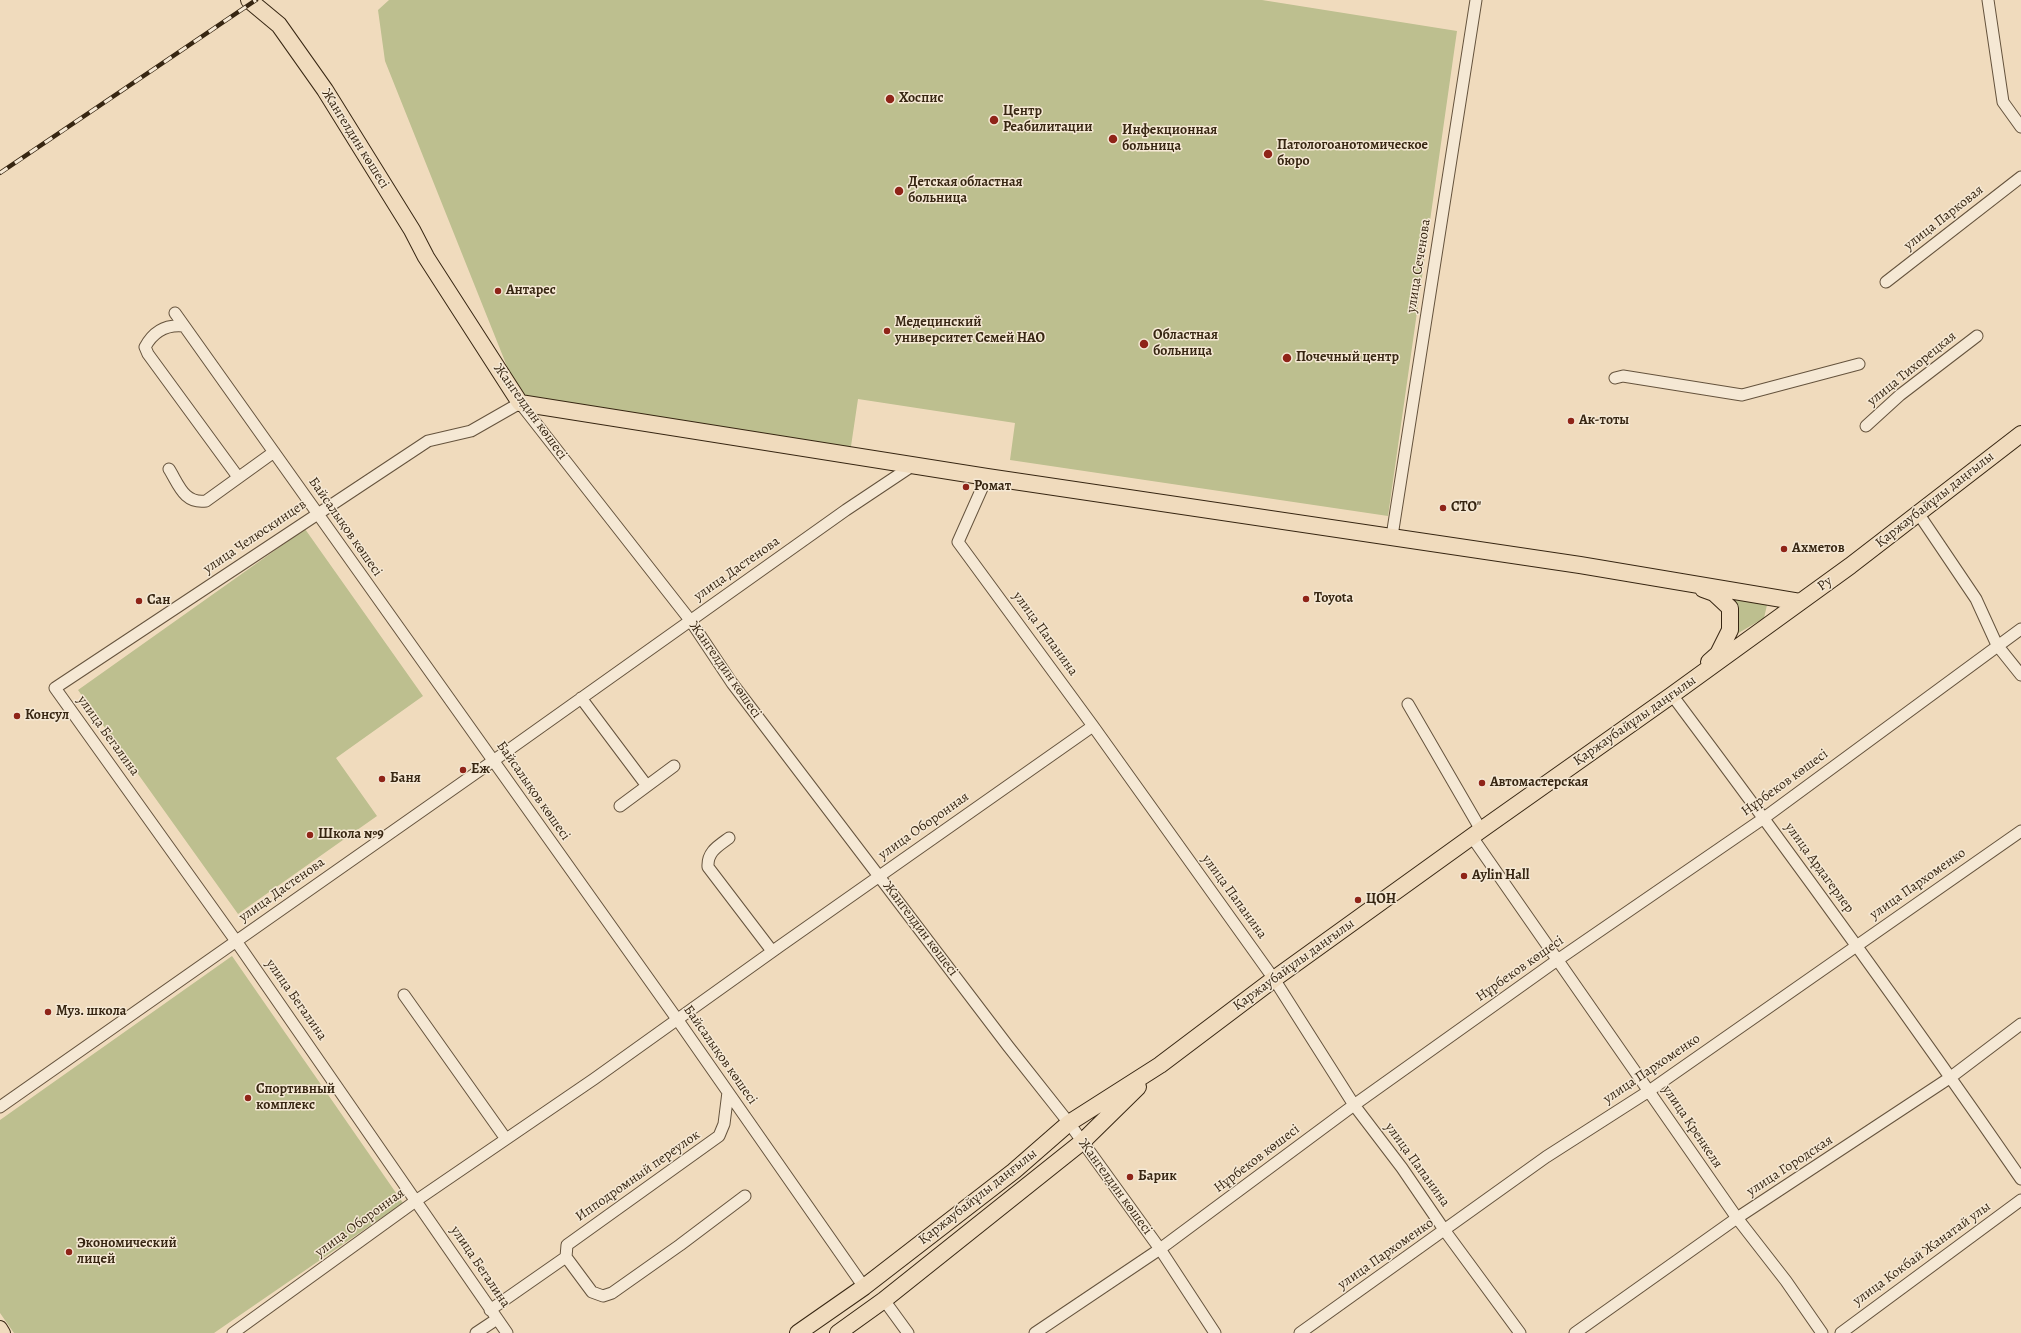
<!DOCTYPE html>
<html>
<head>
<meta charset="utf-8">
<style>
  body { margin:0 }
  canvas { display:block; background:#f0dbbd }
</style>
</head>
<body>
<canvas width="2021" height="1333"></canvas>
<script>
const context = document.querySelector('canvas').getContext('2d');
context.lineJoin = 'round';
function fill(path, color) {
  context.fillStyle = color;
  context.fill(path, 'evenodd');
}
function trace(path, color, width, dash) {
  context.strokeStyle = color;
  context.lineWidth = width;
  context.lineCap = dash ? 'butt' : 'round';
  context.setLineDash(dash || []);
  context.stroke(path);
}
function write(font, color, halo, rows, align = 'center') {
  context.font = font + ' Alegreya,serif';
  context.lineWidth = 3;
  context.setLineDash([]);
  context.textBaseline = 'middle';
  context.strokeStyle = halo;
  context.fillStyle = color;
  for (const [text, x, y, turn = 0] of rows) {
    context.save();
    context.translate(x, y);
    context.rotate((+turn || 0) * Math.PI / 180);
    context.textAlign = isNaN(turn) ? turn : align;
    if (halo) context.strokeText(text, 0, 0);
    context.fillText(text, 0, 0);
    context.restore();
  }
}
fill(new Path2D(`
  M389 0H1262L1457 31 1388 516 1010 460 1015 423 858 399 850 453 526 398 512 379 385 61 378 10Z
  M305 529 423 696 336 758 377 816 238 914 78 690Z
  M1721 588 1759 595 1767 605 1764 618 1730 638Z
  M232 956 403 1203 214 1333H14L0 1313V1120Z`), '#bdbf8f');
const minor = new Path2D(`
  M1988 0 2003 102 2021 127
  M1886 282 2021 177
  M175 313 677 1019 864 1287
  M184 326C166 324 153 332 145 347L148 354 238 477
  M1615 378 1623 376 1742 395 1859 364
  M1866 426 1900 395 1977 336
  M169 469C179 485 184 504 206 501L274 452
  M987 477 958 542 1093 726 1274 979 1354 1105 1402 1168 1445 1231 1520 1333
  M1918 513 1976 599 1997 645 2021 675
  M1392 536 1476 0
  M1672 695C1791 854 1908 1015 2021 1179
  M581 698 647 786 674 766
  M1408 704 1481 830
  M620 806 647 786
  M1472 837 1737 1218 1786 1281 1822 1333
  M729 838C718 846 707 852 708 867L772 951
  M404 995 506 1139
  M0 1107 493 761 846 510 912 466
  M566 1257 592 1292 603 1296 612 1293 680 1245 745 1196
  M884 1300 908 1333
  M490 1310 566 1257 567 1245 719 1136 724 1124 728 1092
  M233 1333 417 1200 594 1079 780 946 1093 726
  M476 1333 497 1319
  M507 1333 236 941 55 688 428 441 471 431 520 403 690 620 732 683 1008 1046 1069 1123 1160 1249 1215 1333
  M1035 1333 1160 1249 1354 1105 1556 961 1764 818 2021 629
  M1300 1333 1546 1157 1649 1091 2021 831
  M1575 1333 1737 1218 1951 1077 2021 1024
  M1841 1333 2021 1200`);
const major = new Path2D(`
  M0 1328 3 1333`);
const highway = new Path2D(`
  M249 0 279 25 325 90 412 230 426 257 520 403 987 477 1580 565 1800 602
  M1703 589 1714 593 1730 608V630L1718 654 1709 662
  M798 1333 864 1287 1014 1171 1069 1123 1160 1065 1274 979 1481 830 1672 695 1850 566 2021 434
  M838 1333 884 1300 1082 1142 1138 1087`);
trace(minor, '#65533d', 13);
trace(major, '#372612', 16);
trace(highway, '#372612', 18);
trace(minor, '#f5e8d4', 11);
trace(major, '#f0dbbd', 14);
trace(highway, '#f0dbbd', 16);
const rail = new Path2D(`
  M0 173 256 0`);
trace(rail, '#372612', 4.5);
trace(rail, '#f5e8d4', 3, [9]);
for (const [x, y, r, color] of [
  [890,99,5,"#8f2418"],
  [994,120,5,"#8f2418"],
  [1113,139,5,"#8f2418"],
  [1268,154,5,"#8f2418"],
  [899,191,5,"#8f2418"],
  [498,291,4,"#8f2418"],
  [887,331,4,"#8f2418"],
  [1144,344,5,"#8f2418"],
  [1287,358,5,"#8f2418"],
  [1571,421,4,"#8f2418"],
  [966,487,4,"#8f2418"],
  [1443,508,4,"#8f2418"],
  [1784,549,4,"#8f2418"],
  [1306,599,4,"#8f2418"],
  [139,601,4,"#8f2418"],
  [17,716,4,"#8f2418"],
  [463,770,4,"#8f2418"],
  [382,779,4,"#8f2418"],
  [1482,783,4,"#8f2418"],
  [310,835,4,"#8f2418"],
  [1464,876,4,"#8f2418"],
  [1358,900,4,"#8f2418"],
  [48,1012,4,"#8f2418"],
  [248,1098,4,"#8f2418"],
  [1130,1177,4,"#8f2418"],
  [69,1252,4,"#8f2418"]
]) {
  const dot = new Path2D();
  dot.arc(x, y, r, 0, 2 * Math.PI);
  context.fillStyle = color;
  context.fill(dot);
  trace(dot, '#f5e8d4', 1.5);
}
write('bold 14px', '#372612', '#f5e8d4', [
  ["Хоспис",899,99],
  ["Центр",1003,112],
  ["Реабилитации",1003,128],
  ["Инфекционная",1122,131],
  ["больница",1122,147],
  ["Патологоанотомическое",1277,146],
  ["бюро",1277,162],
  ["Детская областная",908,183],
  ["больница",908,199],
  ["Антарес",506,291],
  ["Медецинский",895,323],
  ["университет Семей НАО",895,339],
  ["Областная",1153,336],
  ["больница",1153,352],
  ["Почечный центр",1296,358],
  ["Ак-тоты",1579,421],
  ["Ромат",974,487],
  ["СТО\"",1451,508],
  ["Ахметов",1792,549],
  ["Toyota",1314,599],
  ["Сан",147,601],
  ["Консул",25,716],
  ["Еж",471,770],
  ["Баня",390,779],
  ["Автомастерская",1490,783],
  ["Школа №9",318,835],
  ["Aylin Hall",1472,876],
  ["ЦОН",1366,900],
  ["Муз. школа",56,1012],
  ["Спортивный",256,1090],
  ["комплекс",256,1106],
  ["Барик",1138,1177],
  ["Экономический",77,1244],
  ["лицей",77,1260]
], 'left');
write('14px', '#372612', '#f5e8d4', [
  ["Жангелдин көшесі",355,139,58],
  ["улица Парковая",1944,218,-38],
  ["улица Сеченова",1419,266,-81],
  ["улица Тихорецкая",1912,369,-39],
  ["Жангелдин көшесі",530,412,54],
  ["Қаржаубайұлы даңғылы",1935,500,-38],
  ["Байсалықов көшесі",345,527,55],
  ["улица Челюскинцев",255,537,-34],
  ["улица Дастенова",737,569,-35],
  ["Ру",1825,584,-36],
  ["улица Папанина",1045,634,54],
  ["Жангелдин көшесі",725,670,55],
  ["Қаржаубайұлы даңғылы",1635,721,-35],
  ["улица Бегалина",108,736,54],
  ["Нұрбеков көшесі",1785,783,-36],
  ["Байсалықов көшесі",533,791,55],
  ["улица Оборонная",924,826,-35],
  ["улица Ардагерлер",1819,868,54],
  ["улица Пархоменко",1918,884,-35],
  ["улица Дастенова",282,890,-35],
  ["улица Папанина",1234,897,54],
  ["Жангелдин көшесі",920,929,53],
  ["Қаржаубайұлы даңғылы",1294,965,-36],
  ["Нұрбеков көшесі",1520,969,-35],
  ["улица Бегалина",296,1000,55],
  ["Байсалықов көшесі",720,1055,55],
  ["улица Пархоменко",1652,1069,-34],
  ["улица Кренкеля",1692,1127,56],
  ["Нұрбеков көшесі",1257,1159,-37],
  ["улица Папанина",1417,1165,54],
  ["улица Городская",1790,1166,-33],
  ["Ипподромный переулок",638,1176,-35],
  ["Жангелдин көшесі",1115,1187,54],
  ["Қаржаубайұлы даңғылы",978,1197,-38],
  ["улица Оборонная",360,1223,-36],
  ["улица Пархоменко",1386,1254,-35],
  ["улица Кокбай Жанатай улы",1922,1254,-36],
  ["улица Бегалина",480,1267,56]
]);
</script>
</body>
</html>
